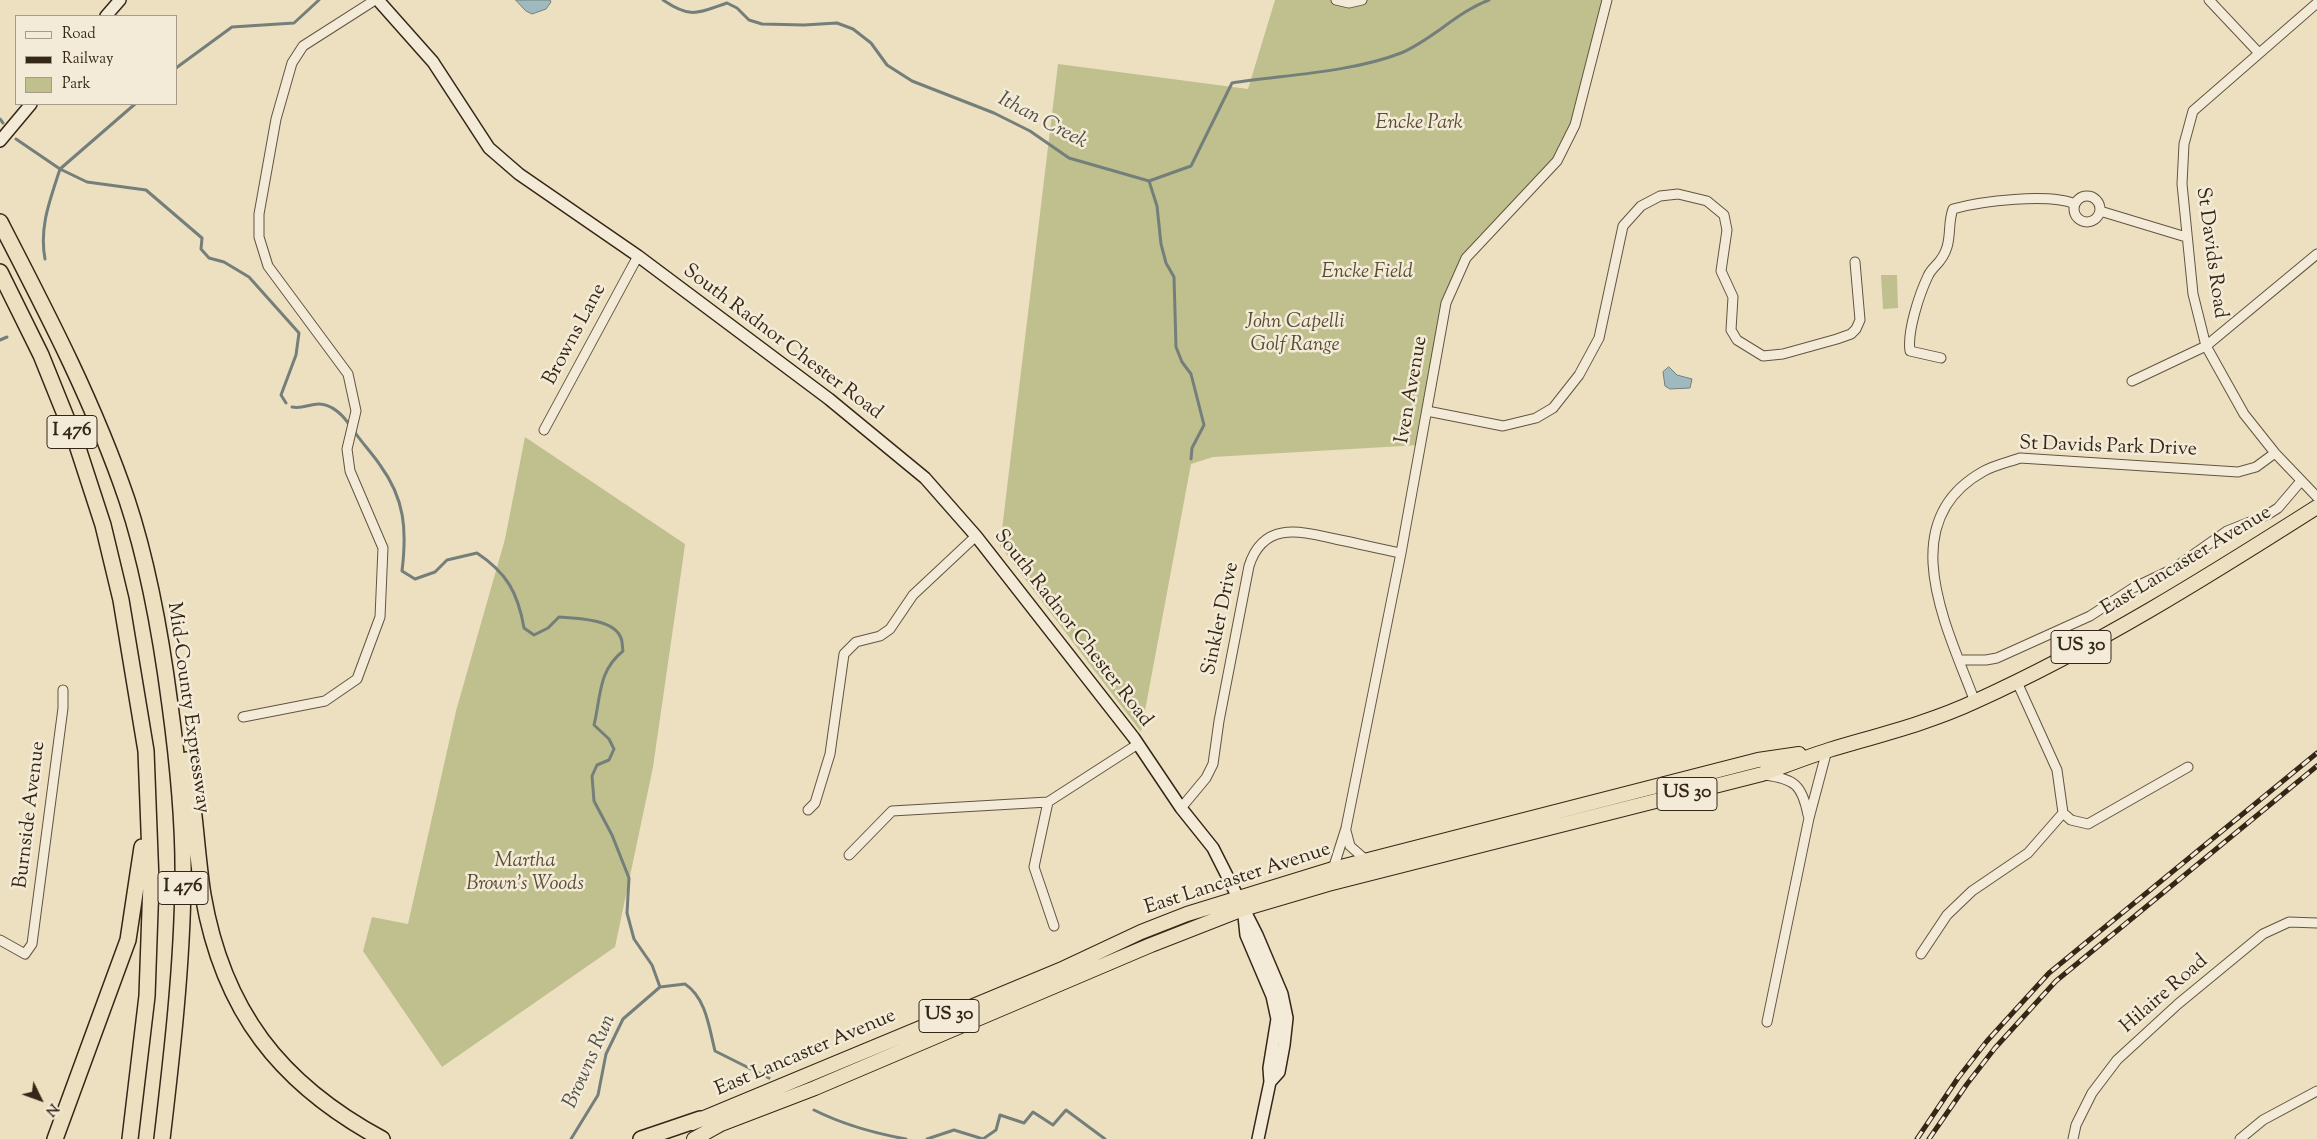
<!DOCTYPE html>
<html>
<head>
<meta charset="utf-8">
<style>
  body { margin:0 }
  #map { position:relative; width:2317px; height:1139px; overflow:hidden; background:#ede0c1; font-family:"Sorts Mill Goudy",serif }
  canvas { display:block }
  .legend { position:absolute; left:15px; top:15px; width:162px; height:90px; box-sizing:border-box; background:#f3ebd7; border:1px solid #a79c8a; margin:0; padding:6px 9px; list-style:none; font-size:15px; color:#352616 }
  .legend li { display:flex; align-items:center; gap:10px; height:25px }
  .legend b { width:25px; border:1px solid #a79c8a }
  .north { position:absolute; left:15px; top:1074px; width:50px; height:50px; -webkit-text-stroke:4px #f3ebd7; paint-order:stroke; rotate:132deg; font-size:14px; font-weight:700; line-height:20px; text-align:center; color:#352616 }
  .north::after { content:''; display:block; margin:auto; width:18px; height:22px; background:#352616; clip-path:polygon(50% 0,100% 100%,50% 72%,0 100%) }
</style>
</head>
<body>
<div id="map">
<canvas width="2317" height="1139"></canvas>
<ul class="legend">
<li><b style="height:6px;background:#f3ebd7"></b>Road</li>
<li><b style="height:6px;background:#352616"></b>Railway</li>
<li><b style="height:14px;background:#bfc08e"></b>Park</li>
</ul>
<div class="north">N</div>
</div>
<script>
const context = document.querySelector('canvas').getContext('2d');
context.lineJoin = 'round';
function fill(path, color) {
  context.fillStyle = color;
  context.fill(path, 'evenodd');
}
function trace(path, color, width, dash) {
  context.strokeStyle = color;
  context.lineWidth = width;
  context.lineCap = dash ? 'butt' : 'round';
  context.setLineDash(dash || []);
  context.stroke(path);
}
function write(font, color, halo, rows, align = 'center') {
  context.font = font + ' "Sorts Mill Goudy",serif';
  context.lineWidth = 5;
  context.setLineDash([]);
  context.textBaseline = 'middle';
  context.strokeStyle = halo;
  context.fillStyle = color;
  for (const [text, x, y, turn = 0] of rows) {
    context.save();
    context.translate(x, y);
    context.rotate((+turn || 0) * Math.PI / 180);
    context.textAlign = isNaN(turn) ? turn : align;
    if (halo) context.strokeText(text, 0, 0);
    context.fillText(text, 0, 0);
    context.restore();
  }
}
fill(new Path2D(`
  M1275 0H1607L1575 125 1557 161 1466 258 1446 302 1420 445 1213 457 1191 464 1141 732 1000 546 1058 64 1248 89Z
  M1881 275H1897L1898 308 1883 309Z
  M525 437 685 544 682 566 653 767 615 947 442 1067 363 951 372 917 408 924 456 711 505 539Z`), '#bfc08e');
const water = new Path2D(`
  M516 0H550L551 2 546 9 532 14 526 11Z
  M1669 367 1677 375 1692 379 1690 388 1670 389 1665 386 1663 372Z`);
fill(water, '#9ebabe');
trace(water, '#747f7b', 1);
trace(new Path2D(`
  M663 0C691 19 697 13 727 3L737 8 749 20 762 24 804 25 837 23 853 29 871 43 887 65 912 81 994 113 1030 131 1069 158 1149 181 1191 166 1232 83C1284 75 1353 72 1401 53 1432 40 1457 12 1489 0
  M176 68 232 27 294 23 319 0
  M0 119 3 123
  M16 139 60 169 87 182 146 190 202 238 201 249 209 258 224 262 249 277 299 333 296 355 281 395 286 403
  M60 169 135 104
  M1149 181 1157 206 1161 244 1166 263 1174 277 1176 347 1182 362 1191 374 1204 425 1192 448 1191 459
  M45 259C39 227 50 200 60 169
  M0 340 7 337
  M292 407C303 409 309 404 319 404 332 404 344 416 350 426
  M354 431C362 443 372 453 380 465 405 499 407 530 402 571L415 579 435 572 447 560 477 553C507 573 518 593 524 628L534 635 548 628 559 617C575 618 612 619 620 636 623 640 622 647 623 651 598 671 601 696 594 725L609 739 614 749 609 760 597 765 592 776 594 801 612 835 629 878 627 913 634 939 652 965 660 987
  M660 987 685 984C706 998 709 1027 715 1051L769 1078
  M814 1110C844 1125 873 1133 906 1139
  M571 1139 598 1095 606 1054 623 1019 660 987
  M927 1139 954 1130 983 1139 996 1130 1000 1115 1024 1123 1033 1112 1053 1125 1066 1110 1105 1139`), '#747f7b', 3);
const minor = new Path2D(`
  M1336 0 1349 3 1362 0
  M2209 0 2258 52
  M2317 3 2193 111 2184 144 2182 184 2193 294 2206 346 2244 414 2275 453 2317 497
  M2074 209a13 13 0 1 1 26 0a13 13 0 1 1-26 0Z
  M2100 211 2186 237
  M1941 358 1910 351C1907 332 1919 295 1928 276 1933 265 1942 264 1947 247 1951 234 1948 222 1953 209 1981 201 2049 193 2075 204
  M2132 381 2206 346 2317 254
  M1427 411 1503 426 1536 418 1553 408 1579 375 1599 338 1623 226 1641 206 1660 196 1678 194 1707 201 1724 215 1727 230 1721 271 1733 297 1731 330 1737 340 1763 356 1783 354 1837 339 1851 334 1856 329 1860 320 1855 262
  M544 430 638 256
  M1960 660H1986L1997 658 2090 616 2133 588 2173 569 2227 531 2267 515 2278 508 2301 481
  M1975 702C1948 629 1891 522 1984 471 1995 465 2009 462 2020 458L2238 472 2256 467 2275 453
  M243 717 325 701 357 679 380 617 383 548 350 471 347 449 356 411 348 374 268 266 259 237V214L276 119 292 63 303 46 375 0
  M1765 775C1795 779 1802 785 1808 815
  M1181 808 1206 778 1213 764 1219 721 1249 566C1264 519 1303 532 1340 540 1360 544 1380 549 1401 553
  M808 810 815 803 830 754 844 654 856 642 880 636 890 629 913 595 976 536
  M2063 813 2071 820 2088 824 2188 767
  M1346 831 1350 846 1367 861
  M849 855 892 811 1048 802
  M1333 869 1346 828 1401 553 1446 303 1466 258 1557 161 1575 125 1607 0
  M1054 926 1034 867 1048 802 1138 744
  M0 940 25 954 32 944 63 708V690
  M1921 954 1947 915 1972 891 2028 853 2063 813 2057 770 2017 682
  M1767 1022 1809 818 1827 750
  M2073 1139 2076 1125 2092 1093 2117 1060 2178 1004 2263 934 2289 922 2317 923
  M2240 1139 2263 1120 2317 1091`);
const secondary = new Path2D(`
  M378 0 433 62 489 148 519 174 638 256 829 399 925 478 976 536 1134 738 1181 808 1213 848 1257 935 1282 994 1287 1018 1284 1045 1279 1072 1270 1082
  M106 16 120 0
  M0 141 31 104
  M1244 916 1246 935 1272 996 1277 1019 1269 1068 1270 1082 1258 1139`);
const trunk = new Path2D(`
  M692 1123 1060 970 1141 932 1187 914 1333 869 1758 760 1799 754
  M694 1139 721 1124 815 1088 1151 945 1243 909 1328 884 1762 774C1784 766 1807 757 1829 750 1879 735 1929 723 1976 701 2095 647 2207 577 2317 507`);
const motorway = new Path2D(`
  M0 222C47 313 94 403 127 500 149 566 161 636 170 705 178 764 184 822 183 882 182 967 172 1054 162 1139
  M0 272 41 355 76 442 103 525 121 600 146 751 151 882 147 996 130 1139
  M186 760C195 805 196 850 203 895 223 1011 280 1084 382 1139
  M55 1139 128 940 142 847
  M641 1139 700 1119`);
trace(minor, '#635441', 11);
trace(secondary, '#352616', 14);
trace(trunk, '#352616', 16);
trace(motorway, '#352616', 18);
trace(minor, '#f3ebd7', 9);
trace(secondary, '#f3ebd7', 11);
trace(trunk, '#ede0c1', 14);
trace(motorway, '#ede0c1', 15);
const rail = new Path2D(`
  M1917 1139 1958 1078 1987 1041 2049 973 2317 753
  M1929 1139 1967 1084 1995 1048 2056 981 2317 766`);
trace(rail, '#352616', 5);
trace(rail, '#f3ebd7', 3, [9]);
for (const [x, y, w] of [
  [72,432,50],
  [2081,647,60],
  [1687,794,60],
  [183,888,50],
  [949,1016,60]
]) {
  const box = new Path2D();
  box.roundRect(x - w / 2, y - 16.5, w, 33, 4);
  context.fillStyle = '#f3ebd7';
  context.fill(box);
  trace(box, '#352616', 1);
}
write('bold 19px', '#352616', null, [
  ["I 476",72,432],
  ["US 30",2081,647],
  ["US 30",1687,794],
  ["I 476",183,888],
  ["US 30",949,1016]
]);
write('italic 20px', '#584c34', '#f3ebd7', [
  ["Encke Park",1419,125],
  ["Encke Field",1367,274],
  ["John Capelli",1295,324],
  ["Golf Range",1295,347],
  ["Martha",525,863],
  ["Brown's Woods",525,886]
]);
write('20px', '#352616', '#f3ebd7', [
  ["St Davids Road",2210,253,82],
  ["Browns Lane",576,335,-62],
  ["South Radnor Chester Road",782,343,37],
  ["Iven Avenue",1413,390,-80],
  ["St Davids Park Drive",2108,448,2],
  ["East Lancaster Avenue",2187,562,-31],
  ["Sinkler Drive",1222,619,-78],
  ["South Radnor Chester Road",1072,629,52],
  ["Mid-County Expressway",187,708,82],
  ["Burnside Avenue",31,815,-83],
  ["East Lancaster Avenue",1238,880,-18],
  ["Hilaire Road",2165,995,-41],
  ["East Lancaster Avenue",806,1054,-23]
]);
write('italic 21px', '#545248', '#f3ebd7', [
  ["Ithan Creek",1042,122,28],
  ["Browns Run",591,1062,-66]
]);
</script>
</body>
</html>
